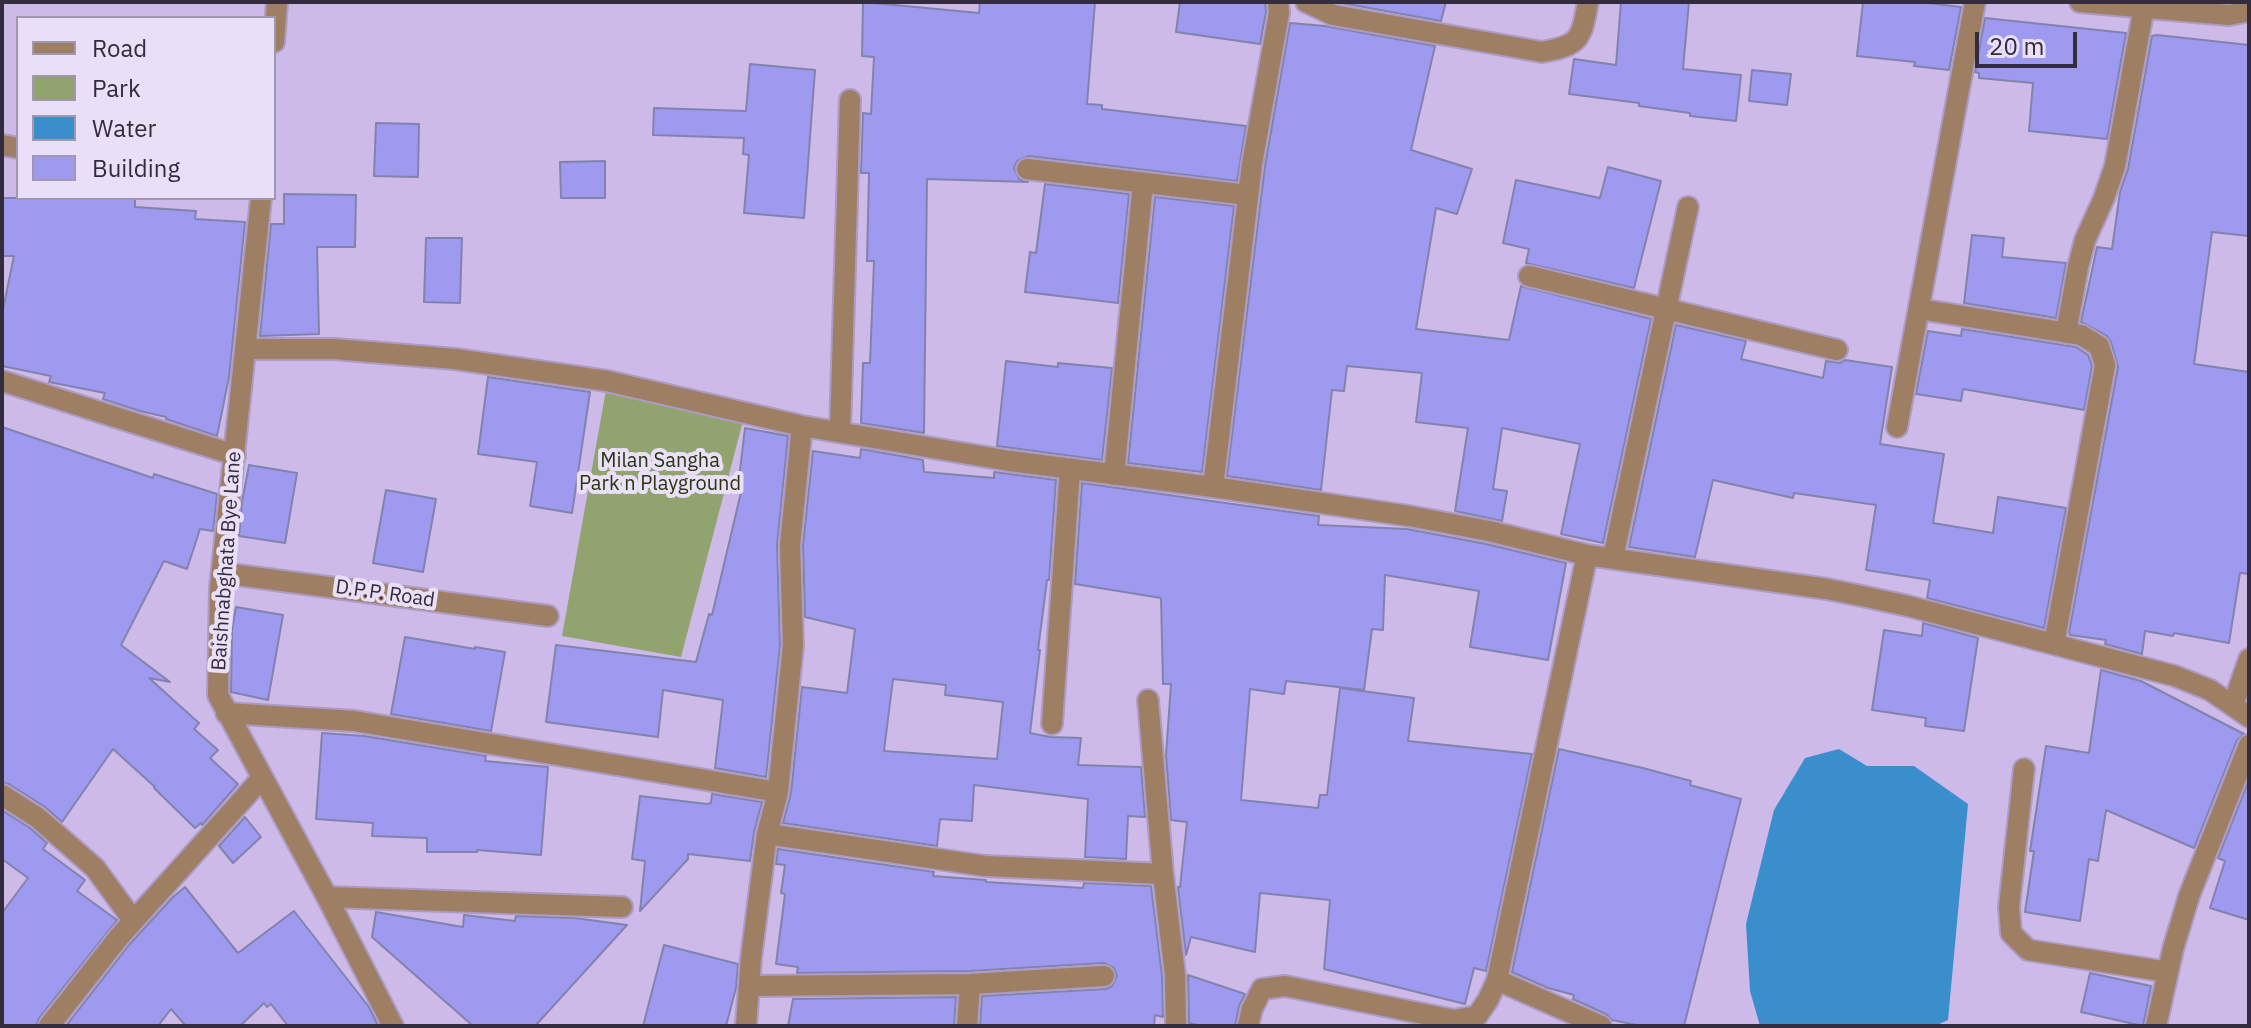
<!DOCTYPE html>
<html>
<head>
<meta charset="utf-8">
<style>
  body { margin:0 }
  #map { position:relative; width:2251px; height:1028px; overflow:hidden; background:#cebae9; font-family:"IBM Plex Sans",sans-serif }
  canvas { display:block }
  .frame { position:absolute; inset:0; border:4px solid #332b3e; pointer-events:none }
  .legend { position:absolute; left:16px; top:16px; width:260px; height:184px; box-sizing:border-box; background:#e9e0f8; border:2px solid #a098ae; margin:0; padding:10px 14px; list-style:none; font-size:24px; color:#332b3e }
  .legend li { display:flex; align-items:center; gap:16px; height:40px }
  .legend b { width:40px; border:2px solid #a098ae }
  .scale { position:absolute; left:1975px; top:32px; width:102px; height:36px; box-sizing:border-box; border:4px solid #332b3e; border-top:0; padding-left:10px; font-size:24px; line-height:28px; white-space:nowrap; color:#332b3e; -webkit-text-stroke:6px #e9e0f8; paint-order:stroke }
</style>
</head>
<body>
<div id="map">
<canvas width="2251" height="1028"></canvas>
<div class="frame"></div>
<ul class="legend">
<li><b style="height:10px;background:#9e7f63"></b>Road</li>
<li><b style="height:22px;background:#91a46f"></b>Park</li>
<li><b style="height:22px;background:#3a8ecc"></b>Water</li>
<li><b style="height:22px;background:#9d9af0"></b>Building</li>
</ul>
<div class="scale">20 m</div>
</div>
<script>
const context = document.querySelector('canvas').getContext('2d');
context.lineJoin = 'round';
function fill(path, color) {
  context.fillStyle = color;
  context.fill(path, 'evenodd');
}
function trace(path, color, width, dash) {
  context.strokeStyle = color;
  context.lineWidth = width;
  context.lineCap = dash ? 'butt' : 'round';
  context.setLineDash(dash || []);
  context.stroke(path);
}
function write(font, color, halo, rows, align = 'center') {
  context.font = font + ' "IBM Plex Sans",sans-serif';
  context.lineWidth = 8;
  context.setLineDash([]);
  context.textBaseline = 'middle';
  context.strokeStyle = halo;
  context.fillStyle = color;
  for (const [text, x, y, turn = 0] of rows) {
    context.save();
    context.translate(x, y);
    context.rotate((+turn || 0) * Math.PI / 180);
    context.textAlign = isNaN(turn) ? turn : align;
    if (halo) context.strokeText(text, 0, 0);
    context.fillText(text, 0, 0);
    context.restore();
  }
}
fill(new Path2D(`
  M606 390 743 421 681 657 562 636Z`), '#91a46f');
fill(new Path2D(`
  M1839 749 1867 766H1914L1968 804 1948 1020 1935 1026H1760L1750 991 1746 924 1774 810 1805 758Z`), '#3a8ecc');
const building = new Path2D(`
  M863 2 979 13 980 2H1095L1087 104 1102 105V109L1246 126 1237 181 1029 156 1017 161 1014 168 1019 179 1028 182 927 179 924 433 861 423 863 363H870L874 261H867L869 173H861L863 113 871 114 874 57 862 56Z
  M1180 2H1265L1266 12 1260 44 1176 32Z
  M1336 2H1446L1441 21Z
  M1621 2H1689L1683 69 1741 75 1736 121 1690 116V113L1639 106V103L1569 94 1574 59 1616 65Z
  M1863 2H1919L1961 7 1949 70 1914 66 1915 62 1857 56Z
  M1985 18 2126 33 2107 139 2029 131 2033 83 1979 78V73L1975 72Z
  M1290 23 1325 26 1435 46 1411 150 1472 169 1457 214 1436 208 1416 329 1509 340 1521 286 1651 319 1603 543 1561 534 1580 444 1502 428 1493 489 1507 491 1502 521 1455 511 1468 428 1416 422 1422 373 1347 366 1344 391 1332 390 1321 490 1227 476 1265 166Z
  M2157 35 2249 45V236L2212 232 2194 364 2249 372V574L2240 573 2229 643 2174 633 2173 636 2145 631 2142 654 2105 644 2106 640 2070 635 2069 632 2118 367 2111 342 2107 336 2081 322 2097 247 2112 249 2120 192 2128 169 2152 36Z
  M750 64 815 70 804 218 744 213 749 155 743 154 744 138 653 135 654 108 746 111Z
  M1752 70 1791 74 1787 105 1749 101Z
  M376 123 419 124 418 177 374 176Z
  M605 161V198H561L560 162Z
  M1608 167 1661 181 1634 288 1526 263 1529 249 1503 243 1516 180 1600 198Z
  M1045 184 1129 194 1118 303 1025 292 1030 252 1036 253Z
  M284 194 356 195 355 247H317L319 334 260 336 271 224H284Z
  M1155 197 1234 206 1202 472 1128 463Z
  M2 198H135V207L196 211 195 219 245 222 229 377 217 436 166 419V417L140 411 103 399 105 393 49 382 51 376 2 366V314L14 256H2Z
  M1972 235 2004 238 2002 257 2066 263 2056 318 1964 303Z
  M426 238H462L460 303 424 302Z
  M1676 325 1746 341 1741 359 1823 378 1826 361 1840 363 1845 360 1892 367 1880 444 1944 454 1933 523 1993 533 1998 497 2066 508 2044 628 1927 598 1930 580 1866 570 1876 505 1794 493 1793 498 1713 480 1695 557 1629 547Z
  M1962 329 2076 347 2088 355 2092 366 2084 410 1963 389 1961 401 1916 394 1928 331 1961 336Z
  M1006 361 1058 367V363L1112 368 1102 460 997 446Z
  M488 377 590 392 572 513 530 506 537 462 478 454Z
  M2 427 153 478 154 474 217 494 213 531 200 529 187 569 164 561 121 645 170 682 149 678 199 723 194 729 218 750 210 758 238 784 202 825 201 823 195 828 154 788 155 787 113 749 62 822 45 807 9 784 2 782Z
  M745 428 788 436 777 545 780 645 766 777 715 768 723 700 663 690 658 737 546 722 556 645 696 662 709 614 712 615 742 488 738 487Z
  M861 449 923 460 924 472 994 478V472L1056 480 1049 580H1047L1038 650H1040L1030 733 1050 737 1081 738 1078 765 1141 767 1145 817 1128 816 1126 859 1085 857 1088 799 974 785 972 821 940 819 937 846 783 823 791 793 802 687 847 693 855 629 805 617 803 545 813 451 860 458ZM893 679 946 685 945 695 1003 702 997 759 884 751Z
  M249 465 297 473 285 543 239 536 242 502Z
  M1082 483 1319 516 1318 525 1407 529 1486 544 1566 563 1548 660 1470 647 1479 591 1385 575 1383 630 1372 629 1364 690 1286 681 1284 694 1250 689 1241 800 1318 808 1320 795H1327L1340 688 1414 698 1408 741 1532 754 1486 971 1474 968 1465 1004 1324 969 1330 900 1260 893 1255 952 1191 937 1186 955 1178 887H1180L1187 822 1171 820 1166 755 1171 684H1163L1161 598 1075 584Z
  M386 490 436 499 423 572 373 563Z
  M236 607 283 615 268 700 231 692 232 630Z
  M1923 623 1978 638 1964 731 1925 726 1926 718 1872 710 1884 630 1922 636Z
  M405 637 475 649V647L505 652 491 731 391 714Z
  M2101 670 2141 681 2244 734 2237 740 2194 848 2106 810 2098 861 2089 859 2080 921 2025 912 2034 851H2030L2046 746 2089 753Z
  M322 733 364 736 486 756 485 761 548 767 541 855 477 850V852H427V838L372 836 373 823 316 819Z
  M1559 749 1643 768 1691 781 1690 785 1741 799 1684 1026H1641L1612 1020 1606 1014 1573 999 1574 995 1548 988 1512 972Z
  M2249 780V920L2210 908 2225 861 2218 858Z
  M712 794 762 802 754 832 750 861 688 854V859L640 911 645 861 632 859 640 796 707 804 711 803Z
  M3 811 30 828 47 843 43 849 85 880 77 891 117 920 39 1018 36 1026H2V913L28 878 2 859Z
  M245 817 261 837 233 863 219 846Z
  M778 849 934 872 933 876 986 880V882L1083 888 1084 883 1151 886 1162 976 1163 1017 1155 1015 1154 1026H980L982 996 1106 989 1112 986 1117 976 1114 968 1104 963 970 971 797 973 798 967 776 964 785 894 781 893 785 865 776 864Z
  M185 887 238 953 294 911 369 1007 378 1026H288L271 1004 267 1007 264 1003 240 1026H186L171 1009 158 1026H66L129 945 173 897Z
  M376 912 463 927 464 915 515 921 516 916 575 918 627 925 535 1026H473L372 937Z
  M664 945 738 964 736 988 726 1026H643Z
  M2090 973 2151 986 2143 1026 2081 1012Z
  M1188 975 1245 994 1239 1006 1235 1026H1201L1189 1023Z
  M956 997 954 1026H788L793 999Z`);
fill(building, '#9d9af0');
trace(building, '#8282af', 2);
const minor = new Path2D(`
  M1306 2 1333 15 1542 52C1581 45 1581 39 1588 2
  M2080 2 2229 15 2249 11
  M274 42 277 2
  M2 145 18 148
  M1027 169 1248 195
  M261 198 220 588 218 695 327 897 393 1026
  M1529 276 1837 350
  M1919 309 2081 335 2099 346 2105 365 2054 644
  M2066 333 2078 267 2085 240 2104 198 2115 166 2144 7
  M246 349H334L455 359 607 381 802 426 1010 461 1213 487 1409 516 1489 531 1587 555 1827 589 1862 596 1908 606 2175 676 2210 690 2249 717
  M2 381 235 455
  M1897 427 1975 2
  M840 431 850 100
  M1114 475 1143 183
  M1213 487 1252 164 1279 13 1278 2
  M1613 558 1688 207
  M222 573 548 616
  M1148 700 1163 874 1175 975 1176 1026
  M2233 705 2249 659
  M226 713 354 721 778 792
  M1052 724 1070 469
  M2024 769 2009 907 2011 933 2028 950 2168 972
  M2 795 38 818 95 868 133 920
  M767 834 985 866 1163 874
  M327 897 622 907
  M1497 980 1601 1026
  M749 986 970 984 1104 976
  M49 1026 119 937 262 778
  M746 1026 751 958 767 834 778 792 793 645 790 545 802 426
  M967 1026 970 984
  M1248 1026 1252 1009 1262 989 1285 986 1454 1020 1477 1016 1488 1000 1497 980 1587 555
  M2156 1026 2173 949 2189 896 2249 745`);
trace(minor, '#ac9bc3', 24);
trace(minor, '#9e7f63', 20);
write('20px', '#2a350f', '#e9e0f8', [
  ["Milan Sangha",660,461],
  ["Park n Playground",660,484]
]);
write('20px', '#332b3e', '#e9e0f8', [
  ["Baishnabghata Bye Lane",227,561,-86],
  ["D.P.P. Road",385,594,8]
]);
</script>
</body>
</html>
